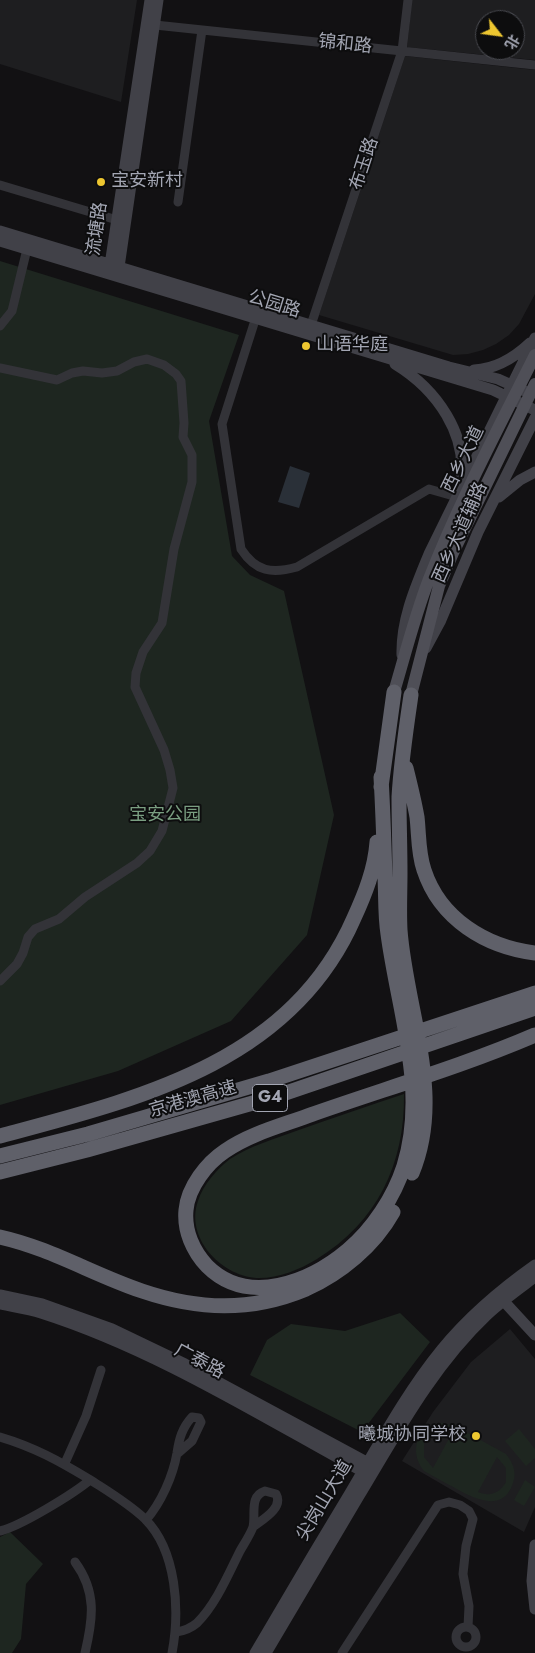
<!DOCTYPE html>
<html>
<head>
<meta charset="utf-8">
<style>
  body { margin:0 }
  #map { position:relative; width:535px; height:1653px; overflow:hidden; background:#121113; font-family:Jost,"Noto Sans SC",sans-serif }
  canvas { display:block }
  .north { position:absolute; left:475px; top:10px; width:50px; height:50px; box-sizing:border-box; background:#0d0d0e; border:1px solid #494a50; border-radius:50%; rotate:120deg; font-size:14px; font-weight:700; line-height:20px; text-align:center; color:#a3a6b3 }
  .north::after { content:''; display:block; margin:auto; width:18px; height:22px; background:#edc630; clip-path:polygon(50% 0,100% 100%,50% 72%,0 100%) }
</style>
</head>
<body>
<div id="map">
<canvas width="535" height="1653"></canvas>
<div class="north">北</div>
</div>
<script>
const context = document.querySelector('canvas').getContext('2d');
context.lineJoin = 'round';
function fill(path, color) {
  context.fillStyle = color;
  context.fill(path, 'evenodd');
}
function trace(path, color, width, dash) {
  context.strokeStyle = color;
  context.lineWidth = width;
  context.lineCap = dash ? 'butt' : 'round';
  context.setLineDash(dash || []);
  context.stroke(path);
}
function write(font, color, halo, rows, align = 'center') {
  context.font = font + ' Jost,"Noto Sans SC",sans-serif';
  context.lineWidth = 4;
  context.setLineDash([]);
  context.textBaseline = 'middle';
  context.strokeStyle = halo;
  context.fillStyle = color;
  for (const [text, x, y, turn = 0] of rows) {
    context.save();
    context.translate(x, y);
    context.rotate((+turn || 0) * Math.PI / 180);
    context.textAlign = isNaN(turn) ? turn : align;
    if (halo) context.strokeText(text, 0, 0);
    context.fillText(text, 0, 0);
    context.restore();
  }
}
fill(new Path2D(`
  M0 0H137L121 102 0 64Z
  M412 0H535V60L407 47ZM485 20H515V50H485Z
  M405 56 535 70V294L519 324 509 335 496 344 483 350 468 354 453 355 319 315Z
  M510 1329 535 1359V1507L524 1532 402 1461 433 1412 471 1362Z`), '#1e1e20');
fill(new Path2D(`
  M0 261 239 335 209 421 232 556 250 575 284 591 334 815 307 935 231 1021 118 1071 0 1105Z
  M404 1094C405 1164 377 1222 317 1259 299 1270 277 1279 256 1278 220 1275 185 1237 198 1201 203 1185 217 1169 230 1159 250 1146 274 1139 296 1131 332 1118 368 1106 404 1094Z
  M400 1313 430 1342 362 1432 250 1375 267 1340 291 1324 345 1331Z
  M443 1423 455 1426 506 1454C513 1463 517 1472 513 1483 503 1514 473 1498 455 1488 444 1482 434 1477 424 1471 408 1451 417 1426 443 1423ZM443 1430 452 1433 433 1468 424 1457V1443L433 1432ZM497 1457 506 1468V1482C500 1493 490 1497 478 1492Z
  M519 1429 535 1449V1458L526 1466 505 1441Z
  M525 1480 535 1487 524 1506 514 1500Z
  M10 1532 43 1564 26 1584 21 1639 12 1653H0V1537Z`), '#1e2620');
fill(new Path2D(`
  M290 466 310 473 299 508 278 502Z`), '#2a3038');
trace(new Path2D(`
  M155 25 535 65
  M0 185 117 220
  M178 202 202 30
  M257 314 222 424 241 549C256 572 272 574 297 567L429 489 457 497
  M311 325 402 51 408 0
  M0 326 12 311 27 249
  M0 368 57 380 72 373 83 371 102 373 117 371 134 362 147 359 164 365 176 374 181 381 184 423 183 437 192 455V482L174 549 162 623 143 652 136 673 135 687 164 750 170 770 173 788 162 831 150 851 137 863 85 897 59 919 35 929 28 937 23 953 17 964 0 981
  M0 1437C34 1447 59 1461 89 1479 109 1492 128 1503 145 1519 177 1551 180 1611 172 1653
  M65 1463 86 1416 101 1370
  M146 1520C161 1503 173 1476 177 1453 179 1439 182 1428 192 1417L199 1418 201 1422 192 1441 177 1454
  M0 1531C21 1526 73 1494 90 1480
  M75 1562C97 1592 93 1619 85 1653
  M456 1637a10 10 0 1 1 20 0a10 10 0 1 1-20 0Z
  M176 1632C184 1631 190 1629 197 1623 216 1604 228 1575 240 1551 244 1544 250 1535 253 1527 256 1514 249 1496 265 1491L276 1494C284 1508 262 1520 253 1527
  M342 1653 438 1505 449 1502 460 1505 469 1511 473 1519 466 1546 463 1574 469 1606 468 1627`), '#333338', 9);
trace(new Path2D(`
  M0 231 449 367 498 379 527 392
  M0 241 493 390 535 410
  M112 270 110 265 150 0
  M115 272 119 267 158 0
  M395 364C436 389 470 435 460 485
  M474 370C496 369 514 358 530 343
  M499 497 520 480 535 472
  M426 648 440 622 478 532 535 418
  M402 655C401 619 416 586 429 554L535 338
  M0 1295 42 1304 112 1329 185 1364 374 1466
  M499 1296 535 1335
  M0 1304C14 1307 28 1309 41 1313 157 1350 262 1417 369 1475
  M535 1545 532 1581 535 1609
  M255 1653C286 1600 318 1546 350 1493 379 1444 406 1393 442 1349 469 1316 501 1289 535 1265
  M266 1653C297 1601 328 1549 359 1496 397 1433 433 1366 487 1315 502 1301 519 1289 535 1277`), '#414148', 11);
trace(new Path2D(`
  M394 692C405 655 415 615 429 579 459 502 498 429 535 355
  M411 695 439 586 453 553 535 384`), '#4f4f57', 12);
trace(new Path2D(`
  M411 695C406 729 401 762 399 797 399 822 400 847 400 873 400 892 399 911 400 930 406 1011 445 1094 412 1173
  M406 768C410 784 414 800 417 817 419 834 418 853 424 870 440 919 486 947 535 953
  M381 777C383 811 384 844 385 878 386 896 385 915 388 934 398 1010 428 1090 404 1166 394 1197 373 1229 348 1250 310 1282 248 1307 207 1266 193 1251 184 1231 186 1210 188 1187 207 1163 225 1151 251 1133 284 1125 313 1114 387 1088 463 1066 535 1035
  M381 787 394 692
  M0 1136C138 1099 291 1063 354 918 365 894 375 869 377 842
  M0 1156 88 1134 269 1081 535 993
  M0 1172 87 1150 274 1097 535 1008
  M0 1237C50 1248 94 1275 142 1291 198 1310 251 1312 306 1289 341 1273 374 1246 393 1212`), '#5f6069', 15);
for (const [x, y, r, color] of [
  [101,182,5,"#edc630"],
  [306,346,5,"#edc630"],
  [476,1436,5,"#edc630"]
]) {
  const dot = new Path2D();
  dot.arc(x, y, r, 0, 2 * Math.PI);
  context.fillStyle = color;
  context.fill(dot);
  trace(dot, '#0d0d0e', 2);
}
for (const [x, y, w] of [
  [270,1098,35]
]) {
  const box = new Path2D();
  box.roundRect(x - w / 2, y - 13.5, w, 27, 4);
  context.fillStyle = '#0d0d0e';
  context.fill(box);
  trace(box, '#a3a6b3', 1);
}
write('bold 16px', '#a3a6b3', null, [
  ["G4",270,1098]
]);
write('18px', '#a3a6b3', '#0d0d0e', [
  ["锦和路",345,45,6],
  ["布玉路",365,164,-72],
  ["流塘路",98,229,-82],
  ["公园路",274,305,17],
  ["西乡大道",464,460,-64],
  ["西乡大道辅路",461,533,-66],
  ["京港澳高速",193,1100,-16],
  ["广泰路",199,1362,28],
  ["尖岗山大道",325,1501,-59]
]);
write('18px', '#a3a6b3', '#0d0d0e', [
  ["宝安新村",111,182],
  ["山语华庭",316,346],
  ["曦城协同学校",466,1436,"right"]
], 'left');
write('18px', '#7a9e81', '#0d0d0e', [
  ["宝安公园",165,816]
]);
</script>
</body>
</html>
